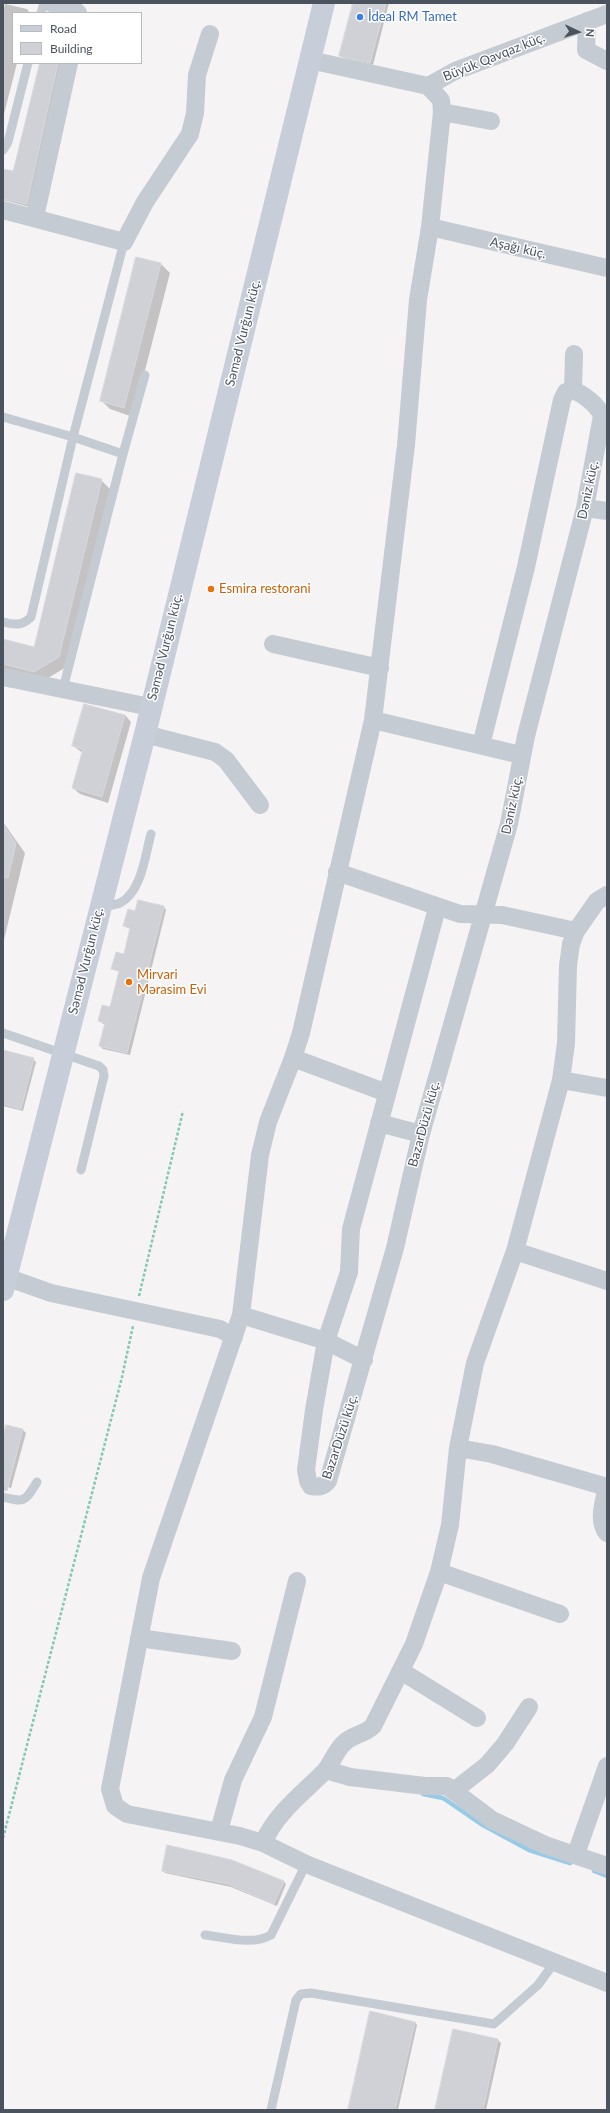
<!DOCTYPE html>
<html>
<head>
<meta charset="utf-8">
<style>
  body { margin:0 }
  #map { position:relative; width:610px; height:2113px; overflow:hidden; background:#f5f3f3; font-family:Lato,sans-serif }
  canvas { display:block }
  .frame { position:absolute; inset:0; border:4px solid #4b535f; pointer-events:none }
  .legend { position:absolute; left:12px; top:12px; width:130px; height:52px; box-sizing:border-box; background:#fff; border:1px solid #b7babf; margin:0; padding:5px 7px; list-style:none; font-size:12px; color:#4b535f }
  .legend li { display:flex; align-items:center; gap:8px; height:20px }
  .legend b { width:20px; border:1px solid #b7babf }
  .north { position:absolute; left:558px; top:12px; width:40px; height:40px; -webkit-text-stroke:3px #fff; paint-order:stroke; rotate:94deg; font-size:11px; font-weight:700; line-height:16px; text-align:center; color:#4b535f }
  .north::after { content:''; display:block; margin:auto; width:14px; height:18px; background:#4b535f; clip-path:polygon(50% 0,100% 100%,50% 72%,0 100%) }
</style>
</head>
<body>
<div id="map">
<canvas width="610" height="2113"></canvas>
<div class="frame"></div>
<ul class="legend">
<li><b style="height:5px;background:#c7cdd9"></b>Road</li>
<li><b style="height:11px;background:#d0d1d6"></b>Building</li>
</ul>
<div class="north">N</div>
</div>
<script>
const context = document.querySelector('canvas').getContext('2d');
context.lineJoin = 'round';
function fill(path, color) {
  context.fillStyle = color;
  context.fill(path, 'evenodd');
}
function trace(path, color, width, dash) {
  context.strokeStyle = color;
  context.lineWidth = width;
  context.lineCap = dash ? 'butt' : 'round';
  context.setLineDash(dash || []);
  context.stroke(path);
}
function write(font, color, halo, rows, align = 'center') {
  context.font = font + ' Lato,sans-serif';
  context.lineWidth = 3;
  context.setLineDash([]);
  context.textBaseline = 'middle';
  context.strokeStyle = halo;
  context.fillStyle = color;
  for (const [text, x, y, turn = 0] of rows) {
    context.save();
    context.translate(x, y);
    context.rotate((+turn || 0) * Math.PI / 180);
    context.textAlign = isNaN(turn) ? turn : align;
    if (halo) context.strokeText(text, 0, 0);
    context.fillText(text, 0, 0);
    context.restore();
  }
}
fill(new Path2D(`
  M354 3H389L373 65 343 58 340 55Z
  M5 4 27 9 29 12 13 13V63H17L3 118V13Z
  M41 63H62L30 207 3 200V170L13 173Z
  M161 264 170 273 133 417 110 409 101 400Z
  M101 480 110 489 68 666 43 681 3 670V640L34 648Z
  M125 715 131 722 108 803 80 794 73 788 83 753 73 746Z
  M3 822 25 853 3 944Z
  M164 907 166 910 130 1055 103 1049 100 1046 105 1025 99 1021 111 1008 120 972 113 969 125 956 131 929 124 926 136 913Z
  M3 1051 33 1059 36 1062 23 1111 3 1106Z
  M7 1426 23 1430 26 1433 11 1488 3 1485V1441Z
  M163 1870 283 1881 286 1884 277 1906 231 1887 165 1873Z
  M415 2022 417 2025 398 2110H349Z
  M454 2031 498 2040 501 2043 486 2110H436Z`), '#0003');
trace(new Path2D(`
  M423 1794 443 1798 481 1824 529 1850 570 1863
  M594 1871 607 1876`), '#96cae7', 4.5);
const building = new Path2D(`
  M353 3H386L370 63 339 56Z
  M40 63H58L27 204 3 199V169L13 171Z
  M136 257 161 263 124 408 100 401Z
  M76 473 102 479 59 657 34 672 3 664V639L34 647Z
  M84 704 125 715 102 797 72 788 83 749 72 746Z
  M3 824 16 844 8 878 3 877Z
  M138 900 164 906 127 1053 99 1046 105 1023 98 1021 102 1005 110 1007 119 971 111 969 116 952 124 954 130 928 123 926 128 909 135 911Z
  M3 1050 34 1058 21 1109 3 1104Z
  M6 1425 23 1429 7 1491 3 1490V1437Z
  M167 1845 232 1860 284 1881 274 1904 228 1884 162 1871Z
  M370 2011 415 2022 395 2110H348Z
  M453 2029 498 2039 483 2110H435Z`);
fill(building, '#d0d1d6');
trace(building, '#d7d8dd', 1);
trace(new Path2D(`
  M139 1296 183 1111
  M3 1838 122 1377 133 1326`), '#80cab1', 2.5, [3, 2]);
trace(new Path2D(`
  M41 13 44 3
  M3 150 8 142 28 63
  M3 417 73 437 123 454 63 689
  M123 454 145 375
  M3 622C15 625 22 626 31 617L73 437 124 242
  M101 907C107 906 115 905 120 903 142 892 145 855 151 834
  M3 1033 99 1066 103 1070 104 1076 81 1170
  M3 1497C26 1503 25 1501 37 1482
  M205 1935C224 1937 253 1946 271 1935L306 1864
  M271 2110 296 2000 301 1994 311 1993 494 2024 538 1985 554 1963`), '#c5cbd3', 9);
trace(new Path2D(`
  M51 3 74 9 78 13
  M587 21 586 50 607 61
  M310 60 428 86 441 100 442 112 430 227 418 300 406 445 373 720 301 1033 293 1058 268 1122 260 1155 241 1315 151 1578 110 1789 115 1806 127 1814 240 1836 263 1843 306 1864 607 1983
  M428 86 455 71 607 14
  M442 112 491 121
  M3 210 124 242 145 202 190 134 195 113 197 75 210 34
  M35 217 69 63
  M430 227 607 268
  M573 390 574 354
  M585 508 607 511
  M273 644 380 668
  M3 677 150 707
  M373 720 521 755
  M145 734 215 752 226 760 260 805
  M337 872 460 914 502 915 576 931
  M437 908 351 1229 349 1272 326 1341 314 1410 306 1470 308 1481 311 1486C319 1487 323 1487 328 1481L395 1248 421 1134 509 824 526 736 585 508 602 416C598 405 583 394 573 390L566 392 562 400 526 567 481 745
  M293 1058 387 1093
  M561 1080 607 1088
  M379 1123 421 1134
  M515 1251 607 1281
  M3 1276 51 1293 220 1329 234 1337
  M241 1315 326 1341 364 1360
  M458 1448 492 1454 607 1487
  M607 1487C604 1501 597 1521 607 1533
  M439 1572 560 1614
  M139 1638 232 1651
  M401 1671 477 1718
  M326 1770 350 1777 425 1786H447L492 1820 545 1845 607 1866
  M455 1790 487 1765 505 1744 529 1707
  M219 1831 233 1780 263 1717 297 1581
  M263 1843C276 1813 302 1794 325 1771 332 1763 336 1750 344 1743 353 1734 364 1735 373 1726L414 1644 439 1572 450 1525 458 1448 475 1363 515 1251 561 1080 566 1043 568 966 571 944 576 931 597 901 607 895
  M576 1854 607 1766`), '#c5cbd3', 18);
trace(new Path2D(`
  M3 1290 145 734 324 3`), '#c7cdd9', 22);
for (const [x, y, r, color] of [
  [360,17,4,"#3f7fe0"],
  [211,589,4,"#e8710a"],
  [129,982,4,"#e8710a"]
]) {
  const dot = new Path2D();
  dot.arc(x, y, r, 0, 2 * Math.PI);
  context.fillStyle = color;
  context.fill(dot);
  trace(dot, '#fff', 1.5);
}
write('13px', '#366cbe', '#fff', [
  ["İdeal RM Tamet",368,17]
], 'left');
write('13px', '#4b535f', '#fff', [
  ["Büyük Qavqaz küç.",494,57,-22],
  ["Aşağı küç.",518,248,13],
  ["Səməd Vurğun küç.",243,333,-76],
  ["Dəniz küç.",588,490,-78],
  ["Səməd Vurğun küç.",165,647,-76],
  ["Dəniz küç.",512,805,-78],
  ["Səməd Vurğun küç.",86,961,-76],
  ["BazarDüzü küç.",424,1124,-75],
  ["BazarDüzü küç.",340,1437,-72]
]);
write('13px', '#c56008', '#fff', [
  ["Esmira restorani",219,589],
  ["Mirvari",137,975],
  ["Mərasim Evi",137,990]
], 'left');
</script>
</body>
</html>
